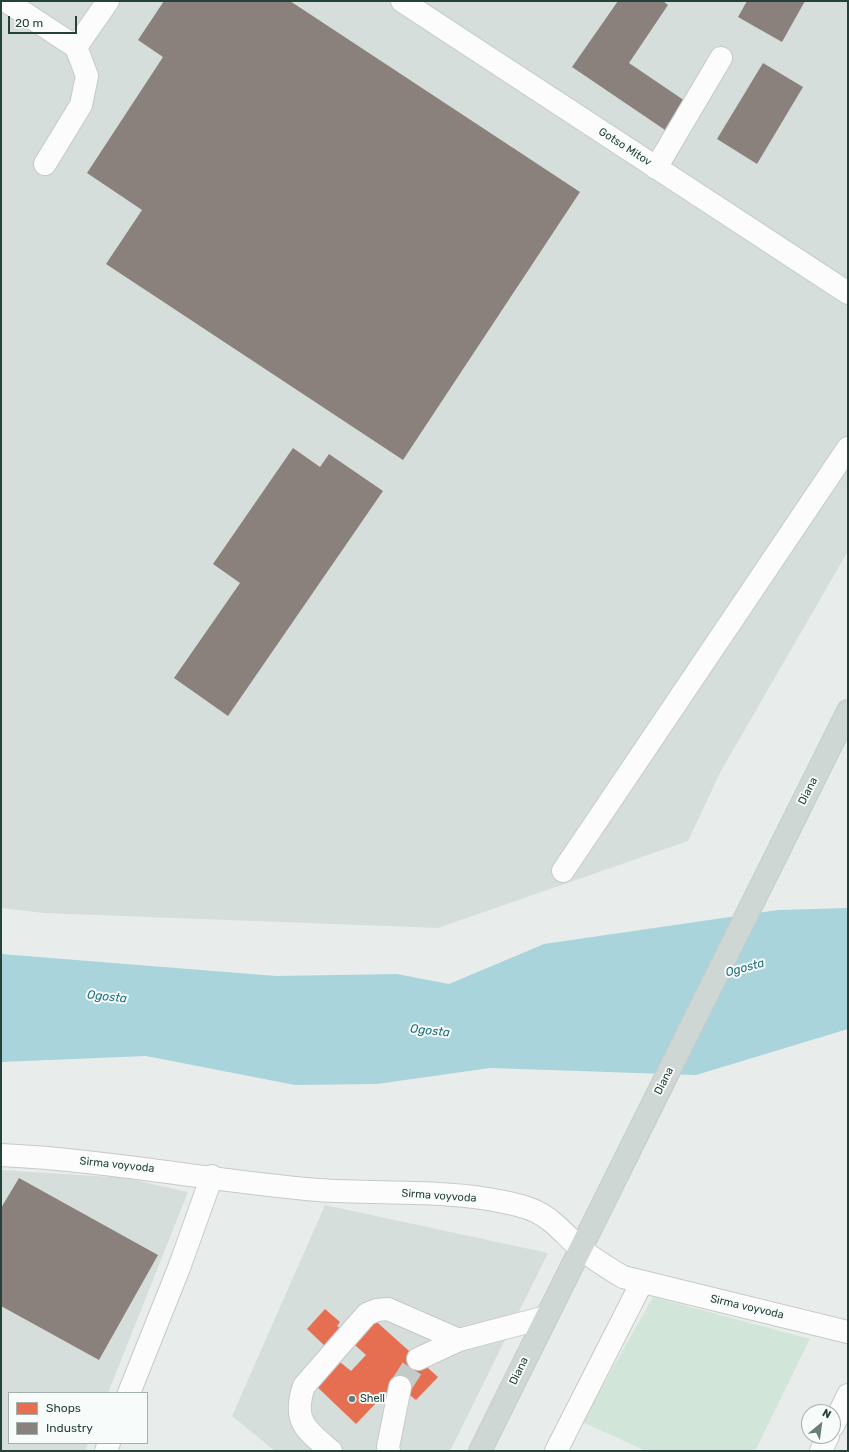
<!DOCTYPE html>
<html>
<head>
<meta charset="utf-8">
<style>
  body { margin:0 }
  #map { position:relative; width:849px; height:1452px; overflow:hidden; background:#e8edeb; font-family:Rubik,sans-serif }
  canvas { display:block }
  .frame { position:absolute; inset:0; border:2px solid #24423a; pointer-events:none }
  .legend { position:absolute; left:8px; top:1392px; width:140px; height:52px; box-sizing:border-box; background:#f7fbf9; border:1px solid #a3b1ad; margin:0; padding:5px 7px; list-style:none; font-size:12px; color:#24423a }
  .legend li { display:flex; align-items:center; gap:8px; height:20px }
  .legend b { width:20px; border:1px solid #a3b1ad }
  .north { position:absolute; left:801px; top:1404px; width:40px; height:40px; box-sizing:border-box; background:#f7fbf9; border:1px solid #a3b1ad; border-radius:50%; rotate:29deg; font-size:11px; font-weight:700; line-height:16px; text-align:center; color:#24423a }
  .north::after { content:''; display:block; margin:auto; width:14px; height:18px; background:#697e78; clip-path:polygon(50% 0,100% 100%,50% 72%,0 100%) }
  .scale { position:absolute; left:8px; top:16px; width:69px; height:18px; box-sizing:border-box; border:2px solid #24423a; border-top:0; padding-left:5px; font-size:12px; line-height:14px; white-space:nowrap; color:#24423a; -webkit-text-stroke:3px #f7fbf9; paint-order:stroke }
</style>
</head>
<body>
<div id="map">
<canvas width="849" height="1452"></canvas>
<div class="frame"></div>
<ul class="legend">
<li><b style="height:11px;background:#e76f51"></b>Shops</li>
<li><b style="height:11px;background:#8a817c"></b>Industry</li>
</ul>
<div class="north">N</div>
<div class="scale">20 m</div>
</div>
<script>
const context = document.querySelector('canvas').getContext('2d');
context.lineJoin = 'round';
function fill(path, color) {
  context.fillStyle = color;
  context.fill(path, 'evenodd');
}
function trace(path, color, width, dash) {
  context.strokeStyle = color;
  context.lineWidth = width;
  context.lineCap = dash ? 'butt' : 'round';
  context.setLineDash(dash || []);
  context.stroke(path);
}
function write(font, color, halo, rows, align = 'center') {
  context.font = font + ' Rubik,sans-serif';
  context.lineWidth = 4;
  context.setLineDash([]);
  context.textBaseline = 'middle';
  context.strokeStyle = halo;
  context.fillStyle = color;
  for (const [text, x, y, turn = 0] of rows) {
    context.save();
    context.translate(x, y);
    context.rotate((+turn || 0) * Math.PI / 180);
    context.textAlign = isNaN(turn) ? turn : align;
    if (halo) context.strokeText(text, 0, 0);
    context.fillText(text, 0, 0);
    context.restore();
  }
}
fill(new Path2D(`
  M1 1H848V551L721 771 688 841 438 928 44 913 1 908Z
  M1 1170 126 1178 188 1192 108 1393H9V1443H88L85 1451H1Z
  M325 1205 548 1253 450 1451H275L232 1416Z`), '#d6dedb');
fill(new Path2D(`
  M653 1297 810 1339 755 1451H646L582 1422Z`), '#d1e6d8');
fill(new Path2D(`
  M848 908V1029L696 1075 490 1068 377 1084 295 1085 146 1056 1 1062V954L276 976 397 974 449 984 544 944 778 910Z`), '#a9d4db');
fill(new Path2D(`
  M325 1309 340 1322 337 1326 340 1328 334 1334 337 1337 327 1348 307 1329Z
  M369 1315 438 1377 416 1400 395 1383 356 1424 312 1382 335 1358 351 1371 366 1355 347 1338Z`), '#e76f51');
fill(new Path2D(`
  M164 1H290L580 192 403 460 106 264 142 210 87 173 163 57 138 40Z
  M618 1H663L668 5 629 63 688 103 668 132 572 67Z
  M747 1H805L782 42 738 17Z
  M763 63 803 87 757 164 717 139Z
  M293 448 320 467 329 454 383 491 228 716 174 678 240 583 213 564Z
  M19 1178 158 1255 99 1360 1 1306V1208Z`), '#8a817c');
trace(new Path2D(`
  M400 1387 418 1359`), '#c1cbc8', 22, [22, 11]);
const minor = new Path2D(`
  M6 1 76 47
  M402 1 848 293
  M45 164 81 105 87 76 76 47 108 1
  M656 168 721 58
  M563 871 848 448
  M1 1155C108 1160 212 1181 318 1190 375 1194 432 1190 488 1199 503 1202 521 1204 535 1211 553 1219 565 1235 580 1248 593 1259 608 1268 623 1277L848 1332
  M418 1359 459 1340 546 1317
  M129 1393 179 1268 212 1176
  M833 1426 848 1395
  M106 1451 109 1443
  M331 1451C306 1430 292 1421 304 1386L367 1314 377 1310 388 1309 459 1340
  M389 1451 388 1447 400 1387
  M556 1451 642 1282
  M821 1451 828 1436`);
const major = new Path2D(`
  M480 1451 848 711`);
trace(minor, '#c5cac8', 24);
trace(major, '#c3ccc9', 24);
trace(minor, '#fcfcfc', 22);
trace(major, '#cfd7d5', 22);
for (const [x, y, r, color] of [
  [352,1399,4,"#697e78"]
]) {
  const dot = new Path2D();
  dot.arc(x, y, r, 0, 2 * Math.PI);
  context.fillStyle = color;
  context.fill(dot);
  trace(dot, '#f7fbf9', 1.5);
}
write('11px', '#24423a', '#f7fbf9', [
  ["Gotso Mitov",625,147,33],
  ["Diana",808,791,-63],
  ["Diana",664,1081,-63],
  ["Sirma voyvoda",117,1165,6],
  ["Sirma voyvoda",439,1196,4],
  ["Sirma voyvoda",747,1307,13],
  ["Diana",519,1371,-64]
]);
write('11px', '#24423a', '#f7fbf9', [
  ["Shell",360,1399]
], 'left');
write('italic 12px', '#1c6f80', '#f7fbf9', [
  ["Ogosta",745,968,-15],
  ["Ogosta",107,997,6],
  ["Ogosta",430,1031,6]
]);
</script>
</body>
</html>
